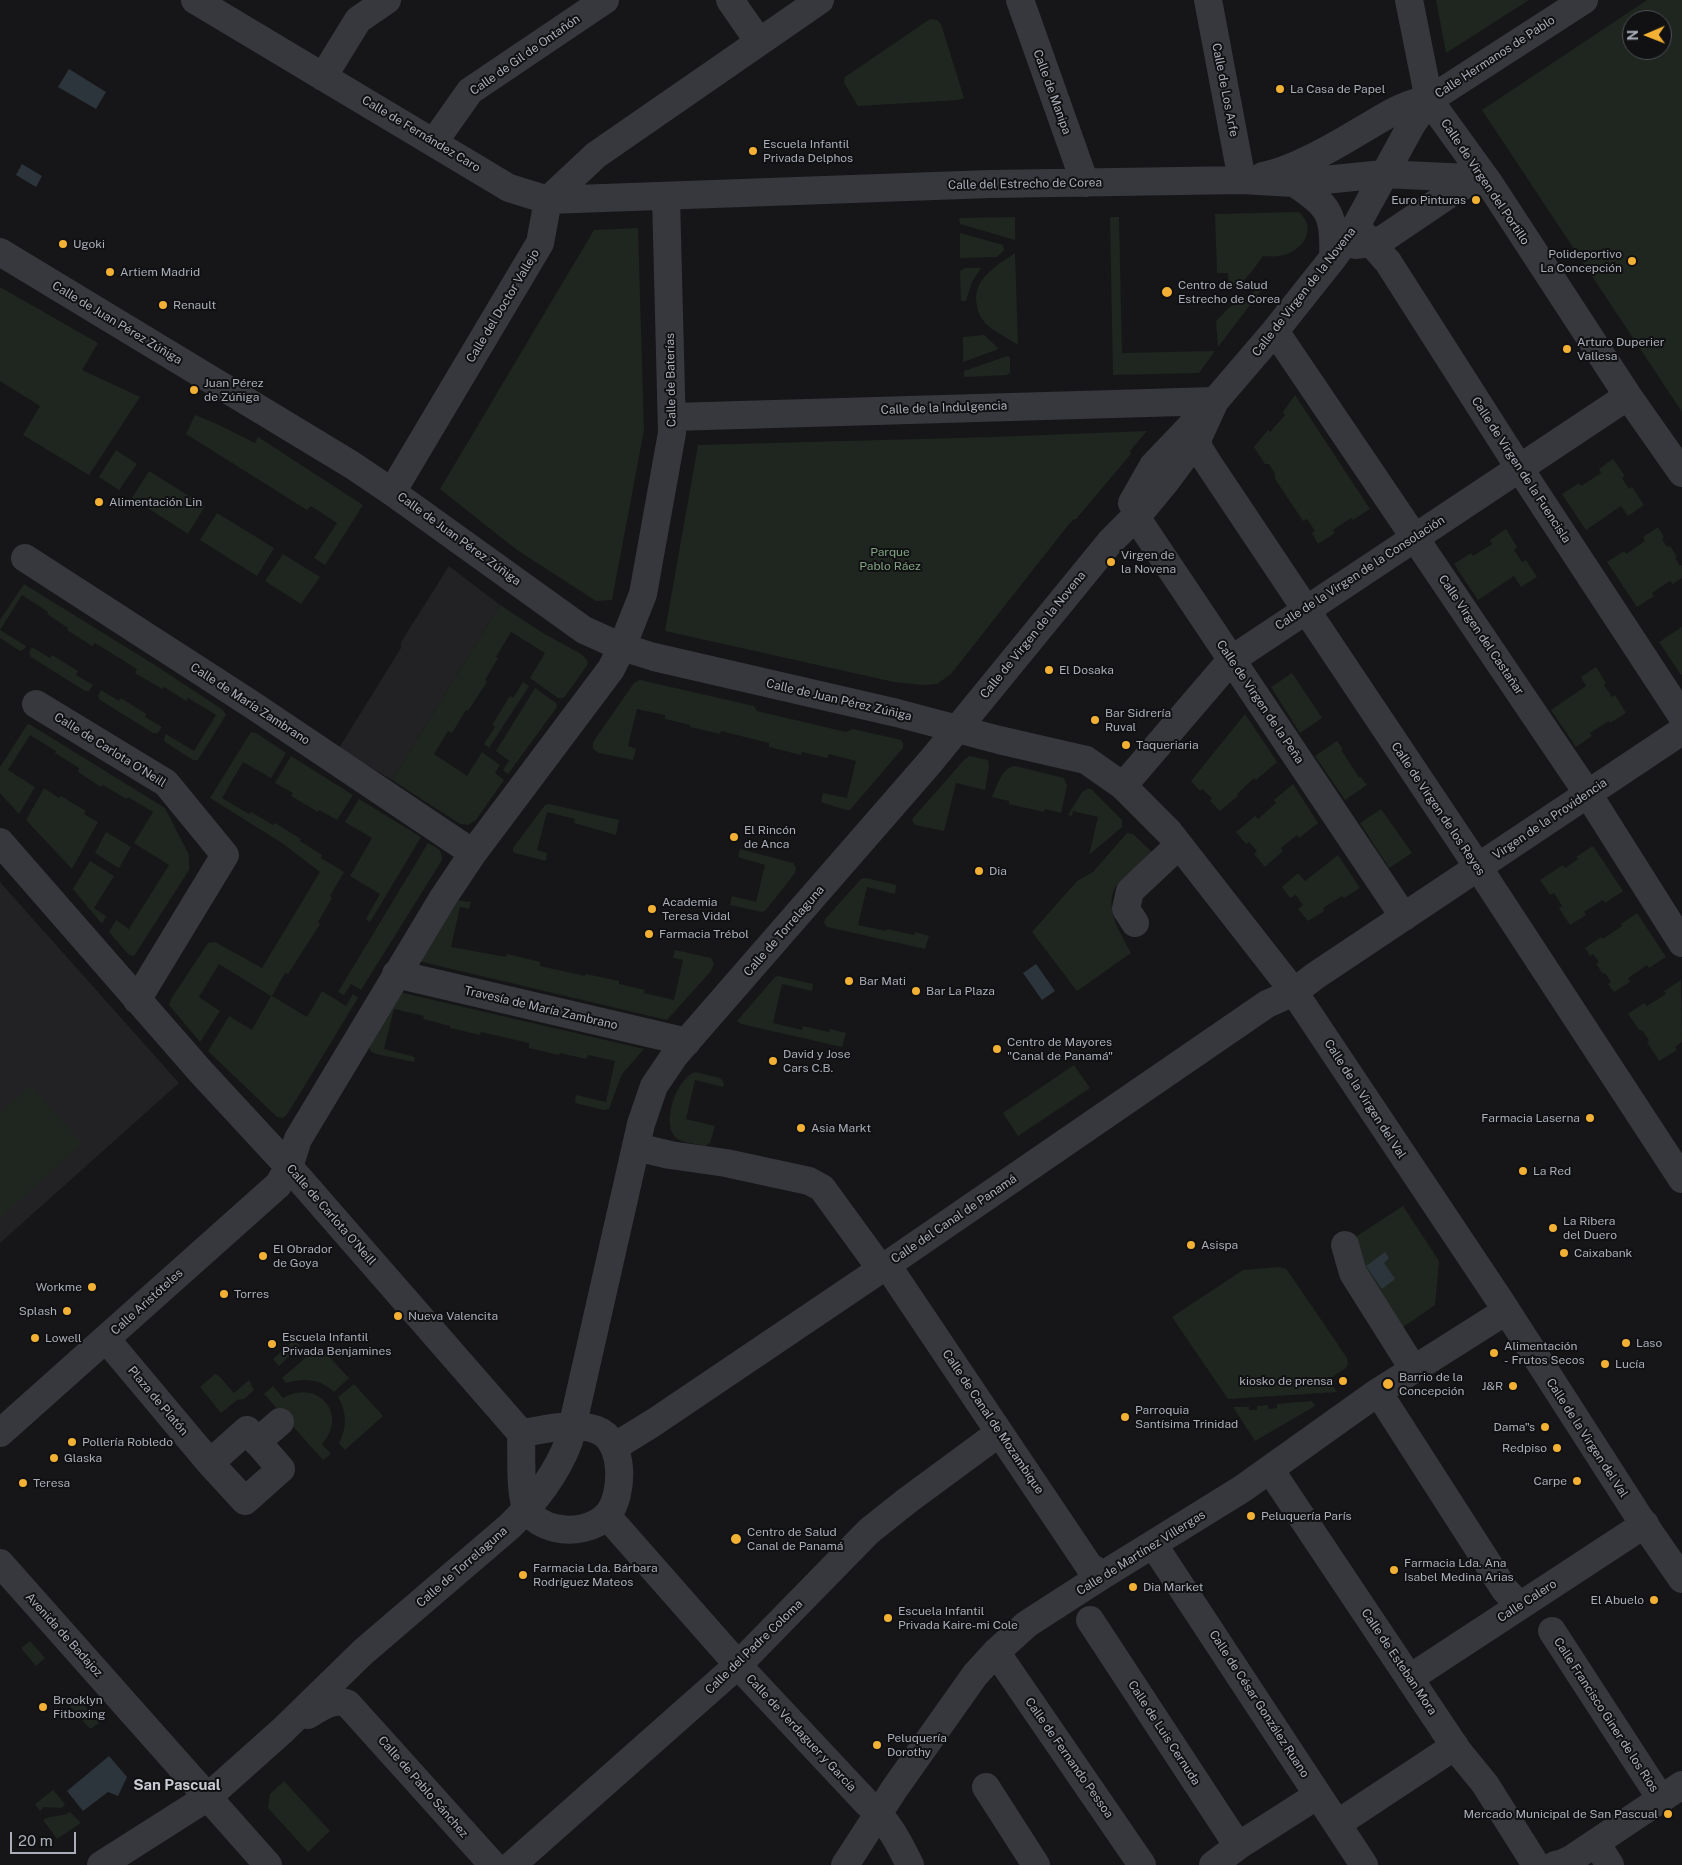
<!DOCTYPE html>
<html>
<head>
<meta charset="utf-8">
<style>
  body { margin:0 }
  #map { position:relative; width:1682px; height:1865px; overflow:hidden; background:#161618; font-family:"Public Sans",sans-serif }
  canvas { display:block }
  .north { position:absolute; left:1622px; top:10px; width:50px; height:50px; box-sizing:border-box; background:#111113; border:1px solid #4d4f55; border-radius:50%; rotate:269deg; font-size:14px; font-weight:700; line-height:20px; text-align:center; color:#a8adb8 }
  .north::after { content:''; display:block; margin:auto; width:18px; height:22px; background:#f2b134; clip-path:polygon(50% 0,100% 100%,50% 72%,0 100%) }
  .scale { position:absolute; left:10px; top:1832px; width:66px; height:22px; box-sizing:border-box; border:2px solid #a8adb8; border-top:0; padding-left:6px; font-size:15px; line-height:18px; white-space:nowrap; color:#a8adb8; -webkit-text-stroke:4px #111113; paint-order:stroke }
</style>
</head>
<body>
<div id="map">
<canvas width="1682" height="1865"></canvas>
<div class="north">N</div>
<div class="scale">20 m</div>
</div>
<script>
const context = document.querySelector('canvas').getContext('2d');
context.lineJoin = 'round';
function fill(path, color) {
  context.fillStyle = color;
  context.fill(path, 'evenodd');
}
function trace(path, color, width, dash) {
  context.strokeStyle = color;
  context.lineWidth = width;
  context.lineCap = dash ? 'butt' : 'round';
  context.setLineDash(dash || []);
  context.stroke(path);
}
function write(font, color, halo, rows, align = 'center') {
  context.font = font + ' "Public Sans",sans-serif';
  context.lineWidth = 4;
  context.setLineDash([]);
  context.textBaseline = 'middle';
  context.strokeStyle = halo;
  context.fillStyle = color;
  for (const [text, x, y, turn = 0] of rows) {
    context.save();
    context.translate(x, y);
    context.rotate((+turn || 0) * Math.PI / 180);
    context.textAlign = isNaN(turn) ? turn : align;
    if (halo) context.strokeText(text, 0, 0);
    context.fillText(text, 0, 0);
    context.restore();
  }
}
fill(new Path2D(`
  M449 566 500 605 392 780 339 748 401 648V642Z
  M0 882 179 1083 0 1243Z`), '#222225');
fill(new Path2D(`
  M1436 0H1529L1446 53Z
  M1647 0H1682V412L1482 110ZM1632 20H1662V50H1632Z
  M930 19 937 20 941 24 964 98 959 100 858 106 844 83 845 77Z
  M1299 212C1319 230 1301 253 1279 256 1274 257 1268 256 1263 256 1254 268 1244 285 1229 289L1228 273H1217L1215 214Z
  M1015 217V240L960 224 959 218Z
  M1110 217H1119L1122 353 1215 351 1199 373 1113 375Z
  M638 228 644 430 612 600 596 601 517 550 440 489 594 230Z
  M960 233 1003 245 1004 250 997 257 960 258Z
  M1015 253 1018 345C1008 338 994 332 985 323 981 318 978 313 977 306 971 280 996 266 1015 253Z
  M965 268H981L972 282 966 301H961L960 271Z
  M1270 279 1218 347 1216 321 1230 307 1248 296Z
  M0 287 98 343 82 370 140 397 89 475 23 435 40 406 0 381Z
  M984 335 998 348 996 350 963 362V337Z
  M1007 356 1010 357V373L1007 375 964 377V371Z
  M1295 395 1370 509 1353 520 1351 518 1333 530 1335 533 1318 544 1312 533 1315 531 1307 519 1303 521 1275 479V474L1269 464H1265L1254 447 1268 430 1270 432 1285 415 1283 412Z
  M195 415 217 424 255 443 258 437 363 505 325 565 314 558 337 523 311 506 307 510 186 434Z
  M1147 431 1130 451 1131 454 1076 519 1073 520 1069 524 951 674 937 684 923 685 894 682 665 631 698 445 994 437Z
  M116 450 137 464 119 490 99 477Z
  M1613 459 1625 476 1622 478 1629 489 1632 487 1644 505 1628 516 1621 506 1586 530 1562 494 1579 483 1581 486 1601 473 1599 469Z
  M149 471 205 506 188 534 132 498Z
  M217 513 274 548 257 576 200 540Z
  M1658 527 1664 537 1662 539 1667 547 1670 546 1677 557 1675 558 1680 566 1682 565V578L1673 584 1670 581 1652 593 1654 596 1637 607 1607 562 1624 551 1626 554 1645 541 1643 537Z
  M1506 529 1517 547 1514 550 1522 562 1526 560 1537 577 1521 587 1514 576 1478 600 1454 564 1471 553 1473 556 1492 544 1490 540Z
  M283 554 320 577 301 604 265 581Z
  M24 584 158 667 223 710 226 715 198 760H193L165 742 164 739 166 734 194 751 216 715 188 698 186 701 164 687 162 689 135 673 137 669 95 643 92 646 67 630 68 628 47 614 48 612 22 595 0 630 26 646 24 649 20 651 0 638V620Z
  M500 605 543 633 581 654 587 660 588 664 566 695 563 698H558L530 678 545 653 511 632 496 657 498 658 485 680 487 682 468 711 466 710 452 733 448 731 434 754 467 776 482 752 500 765 495 773 504 780 476 820 468 825 460 824 392 780Z
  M1682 627V674L1681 675 1659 642Z
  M32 647 50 658 52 655 78 671 76 675 93 685 89 691H85L31 657 29 653Z
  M1596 667 1606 683 1604 685 1612 697 1615 695 1626 713 1610 723 1609 721 1590 733 1592 736 1576 747 1551 710 1586 686 1581 677Z
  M1292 673 1322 718 1300 733 1271 687Z
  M640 680 754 706 757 711 846 732 853 729 901 740 903 743V748L850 810H846L821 802 823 793 847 798 856 761 829 754 827 758 802 752 801 755 769 747V743L721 731 720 734 690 727V725L665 719V715L637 709 628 746 636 749 633 760 599 753 593 749V742L634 683Z
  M523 682 529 686 489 748 484 744 495 727 492 725 510 696 513 698Z
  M535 688 556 703 557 707 508 774 503 770 509 761 496 751Z
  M101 690 119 701 121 698 146 714 145 717 162 727 158 733H153L100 700 98 696Z
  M1245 714 1277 762 1256 780 1254 778 1237 794 1238 796 1220 811 1210 801 1212 798 1202 789 1200 791 1191 781Z
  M29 724 165 808 189 855V870L134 956 129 955 109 932 116 920 129 929 169 865 134 843 153 812 128 797 126 799 103 785 101 787 78 772 79 768 55 753 56 751 30 735 8 770 35 787 19 814 0 793V767L27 725Z
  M251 732 256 733 286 753 271 778 243 762 222 798 249 814 251 812 273 825 275 823 301 839 300 841 322 855 321 858 344 872 330 896 332 898 318 922 320 924 288 974 285 973 272 996 307 1017 322 991 346 1006 353 994 358 998 288 1113 283 1118 277 1117 208 1051 229 1016 252 1030 271 996 219 964 199 997 220 1011 200 1042 169 1005 171 999 208 943 215 942 262 968 320 872 282 843 210 798Z
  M1337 741 1343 749 1341 750 1359 777H1361L1367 785 1345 800 1315 756Z
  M291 756 353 795 337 820 319 810 318 812 291 796 293 793 275 783Z
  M969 756 988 760 989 767 985 790 956 783 944 831 915 825 912 821 913 818 964 760Z
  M1015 766 1064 778 1067 786 1061 813 1045 809 1044 812 1009 804V801L992 797C997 786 1002 767 1015 766Z
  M1293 784 1318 823 1299 838 1297 835 1281 848 1283 851 1265 867 1254 854 1257 851 1249 842 1246 844 1236 832 1255 816 1258 819 1276 803 1274 800Z
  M44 788 59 798 61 796 86 811 84 814 98 822 72 869 26 820Z
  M1087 789H1091L1122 820V827L1089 855 1098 817 1073 811 1072 816 1068 815 1082 792Z
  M359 799 421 837 370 922 366 919 380 894 350 876 372 838 345 822Z
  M549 804 619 820 616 835 574 823 575 819 547 812 537 850 547 853 546 861 515 853 513 851V848L545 805Z
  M1381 809 1412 853 1389 868 1360 823Z
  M106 832 131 847 119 868 95 853Z
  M1127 833 1133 834 1154 854C1143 863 1130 871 1120 881 1100 903 1120 932 1131 953L1077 991 1032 932 1077 881 1093 872Z
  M428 843C436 847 443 850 442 860L361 990 351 984 344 995 338 992Z
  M1593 846 1623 891 1605 903 1603 900 1584 912 1586 915 1570 925 1559 908 1562 906 1554 893 1550 895 1540 880 1563 865 1565 868 1578 859 1576 857Z
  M740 849 793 863 796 868 795 873 765 911 762 912 730 905 732 896 756 902 765 865 738 857Z
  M1338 855 1360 888 1344 898 1342 896 1323 908 1324 911 1308 921 1298 909 1303 905 1296 895 1290 898 1282 887 1298 873 1305 881Z
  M90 861 114 876 94 908 106 916 102 924 73 889Z
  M866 878 896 885 895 894 867 887 858 925 886 931 887 929 914 935 915 932 929 936 925 949 827 927 824 923 826 918 861 879Z
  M457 900 471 902 469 909 460 907 451 947 506 957 507 954 540 962V966L585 976 586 974 619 981V984L645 990 644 993 674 1000 683 960 673 958 675 950 711 958 714 964 711 971 667 1020 418 961Z
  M1637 913 1666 957 1649 968 1647 965 1628 978 1630 982 1614 992 1608 984 1611 982 1605 973 1603 974 1596 964 1599 962 1593 954 1590 956 1585 948 1601 937 1603 939 1622 926 1621 924Z
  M778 976 813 984 812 991 782 984 773 1023 802 1030 803 1026 829 1032 830 1029 846 1033 842 1047 741 1024 737 1021 775 977Z
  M1681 980 1682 1042 1675 1047 1677 1050 1659 1061 1647 1042 1649 1040 1642 1030 1640 1031 1628 1014 1644 1003 1647 1006 1666 994 1664 991Z
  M399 992 644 1049 622 1074 609 1109 604 1110 575 1103 576 1095 606 1102 615 1061 588 1055 586 1059 560 1053 559 1055 529 1048V1043L481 1032 480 1035 450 1028V1026L423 1019 424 1016 394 1009 384 1049 415 1057 414 1062 376 1054 370 1051V1044Z
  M1074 1065 1090 1088 1018 1136 1003 1113Z
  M695 1072 720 1078 724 1083 723 1087 695 1080 686 1119 715 1126 710 1143 705 1146C696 1144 682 1143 675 1137 661 1122 677 1078 695 1072Z
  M30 1086 82 1143 0 1218V1113Z
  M1403 1206 1439 1261 1435 1305 1399 1330 1349 1241Z
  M1279 1267 1286 1269 1292 1277 1347 1358 1348 1363 1346 1368 1329 1379 1337 1392 1228 1399 1172 1317 1243 1270Z
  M294 1340 300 1346 279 1366 273 1359Z
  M319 1346 349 1378 334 1392C319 1378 304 1378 286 1383L282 1378Z
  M215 1374 220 1377 234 1393 249 1380 254 1390 244 1399 237 1400 221 1413 200 1387Z
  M354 1384 383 1416 345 1450 339 1443C347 1428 347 1412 338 1397Z
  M273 1386 283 1398C318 1378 349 1415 322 1444L331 1454 323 1460 264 1394Z
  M1312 1401 1315 1406 1255 1441 1233 1407H1249V1410H1257V1406L1268 1405V1409L1277 1408V1404Z
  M30 1641 45 1658 36 1666 21 1648Z
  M79 1699 99 1723 90 1729 70 1706Z
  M284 1781 330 1831 308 1852 268 1808 270 1794Z
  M53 1790 65 1804 62 1808 44 1807 40 1811 35 1804Z
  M70 1812 81 1823 57 1839 43 1820C51 1814 62 1818 70 1812Z`), '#1e261f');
fill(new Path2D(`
  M69 69 106 92 96 109 58 87Z
  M22 164 42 176 36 187 16 175Z
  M1036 964 1055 991 1042 1000 1023 973Z
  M1385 1252 1389 1258 1384 1263 1395 1279 1382 1289 1366 1266Z
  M109 1756 127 1777 118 1796 108 1792 83 1811 67 1791Z`), '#2c353c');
trace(new Path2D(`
  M195 0 509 188 548 200 990 184 1242 180 1294 183 1384 174 1469 178 1489 183
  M730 0 759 42
  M1020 0 1085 183
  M1208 0 1242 180
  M1409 0 1429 100 1489 183 1628 396 1682 473
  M323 77 358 20 387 0
  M434 142 470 91 605 0
  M1263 176C1294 170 1332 148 1360 131 1383 118 1403 103 1429 100L1584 0
  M1294 183C1330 206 1335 215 1333 258
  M1356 226 1388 262 1520 469 1682 716
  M1355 245 1372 243 1383 239 1457 189 1477 180
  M0 252 352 465 392 492 584 630 622 647 654 657 897 713 999 740 1086 760 1123 786 1169 832 1294 992 1499 1299 1639 1517 1682 1579
  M1275 331 1588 794 1682 943
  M672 417 1215 401
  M1198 438V447L1208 463 1478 867 1682 1179
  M392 492 540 243 548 200 596 155 820 0
  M1138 500 1135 509 1136 517 1404 917
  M1132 503 1153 466 1215 401 1275 331 1333 258 1356 226 1412 124 1429 100
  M25 558 251 704 473 853
  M36 704 166 783 225 855 137 1000
  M1123 786 1231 660 1628 396
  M0 842 201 1072 289 1167 521 1433C522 1451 519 1494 527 1509 532 1519 545 1526 555 1528 572 1532 595 1529 608 1514 624 1495 625 1440 597 1430 572 1421 545 1430 521 1433
  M1135 923 1126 909 1130 891 1179 845
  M396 974 687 1042
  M636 1147 670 1155 726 1163 809 1181 822 1188 881 1269
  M1345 1245 1353 1273 1414 1370
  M887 1265 1089 1566 1103 1575
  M106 1339 210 1463 245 1501 281 1469 247 1430 210 1463
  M1378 1392 1505 1590 1520 1606
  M0 1433 278 1185 289 1167 298 1139 443 898 473 853 611 669 622 647 643 594 672 433 666 196
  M257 1442 280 1422
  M614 1447 653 1423 887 1265 1267 1004 1294 992 1315 976 1682 731
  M1271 1471 1458 1751 1485 1784 1536 1865
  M607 1516 747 1675 866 1802C888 1821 897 1839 910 1865
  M1153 1544 1364 1865
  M0 1563 268 1865
  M1090 1620 1238 1846
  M1552 1631 1661 1799
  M996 1652 1142 1865
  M1410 1678 1645 1524
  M308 1715C320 1708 333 1697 348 1704L493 1865
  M986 1787 1036 1865
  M1337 1824 1455 1746
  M1596 1843 1610 1865
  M101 1865 208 1797 283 1730 363 1652 510 1526C536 1500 556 1475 569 1441L641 1124 654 1086 675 1055 931 761 1110 542 1143 509 1167 480 1198 438 1215 401
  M512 1865 739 1664 869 1531 908 1500 999 1433
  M845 1865 895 1788 975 1675 996 1652 1027 1624 1103 1575 1242 1489 1378 1392 1506 1311
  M1213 1865 1238 1846 1318 1795
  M1555 1865 1563 1863 1573 1858 1682 1785`), '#37383d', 28);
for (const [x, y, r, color] of [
  [1280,89,5,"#f2b134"],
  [753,151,5,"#f2b134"],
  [1476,200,5,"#f2b134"],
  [63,244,5,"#f2b134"],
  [1632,261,5,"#f2b134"],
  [110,272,5,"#f2b134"],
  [1167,292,6,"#f2b134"],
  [163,305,5,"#f2b134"],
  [1567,349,5,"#f2b134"],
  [194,390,5,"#f2b134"],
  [99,502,5,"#f2b134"],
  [1111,562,5,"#f2b134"],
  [1049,670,5,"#f2b134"],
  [1095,720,5,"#f2b134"],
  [1126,745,5,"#f2b134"],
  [734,837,5,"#f2b134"],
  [979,871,5,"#f2b134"],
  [652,909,5,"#f2b134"],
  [649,934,5,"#f2b134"],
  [849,981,5,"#f2b134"],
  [916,991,5,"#f2b134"],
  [997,1049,5,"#f2b134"],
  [773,1061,5,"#f2b134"],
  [1590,1118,5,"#f2b134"],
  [801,1128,5,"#f2b134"],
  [1523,1171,5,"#f2b134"],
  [1553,1228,5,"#f2b134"],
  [1191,1245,5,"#f2b134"],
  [1564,1253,5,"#f2b134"],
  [263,1256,5,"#f2b134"],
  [92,1287,5,"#f2b134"],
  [224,1294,5,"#f2b134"],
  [67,1311,5,"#f2b134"],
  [398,1316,5,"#f2b134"],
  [35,1338,5,"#f2b134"],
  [1626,1343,5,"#f2b134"],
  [272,1344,5,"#f2b134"],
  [1494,1353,5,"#f2b134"],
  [1605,1364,5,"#f2b134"],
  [1343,1381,5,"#f2b134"],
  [1388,1384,6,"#f2b134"],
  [1513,1386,5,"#f2b134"],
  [1125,1417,5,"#f2b134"],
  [1545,1427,5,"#f2b134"],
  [72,1442,5,"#f2b134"],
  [1557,1448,5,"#f2b134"],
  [54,1458,5,"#f2b134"],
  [1577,1481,5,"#f2b134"],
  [23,1483,5,"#f2b134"],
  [1251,1516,5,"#f2b134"],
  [736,1539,6,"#f2b134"],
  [1394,1570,5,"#f2b134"],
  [523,1575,5,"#f2b134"],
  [1133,1587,5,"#f2b134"],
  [1654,1600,5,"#f2b134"],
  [888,1618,5,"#f2b134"],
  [43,1707,5,"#f2b134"],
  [877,1745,5,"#f2b134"],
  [1668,1814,5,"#f2b134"]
]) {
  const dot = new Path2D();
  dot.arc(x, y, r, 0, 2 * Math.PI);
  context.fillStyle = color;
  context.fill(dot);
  trace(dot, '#111113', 2);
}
write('12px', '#a8adb8', '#111113', [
  ["Calle de Gil de Ontañón",525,55,-35],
  ["Calle Hermanos de Pablo",1495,57,-33],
  ["Calle de Los Arfe",1225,90,79],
  ["Calle de Manipa",1052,92,70],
  ["Calle de Fernández Caro",421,134,31],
  ["Calle de Virgen del Portillo",1485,182,56],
  ["Calle del Estrecho de Corea",1025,184,-1],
  ["Calle de Virgen de la Novena",1304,292,-52],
  ["Calle del Doctor Vallejo",503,306,-59],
  ["Calle de Juan Pérez Zúñiga",117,323,31],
  ["Calle de Baterías",671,380,-91],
  ["Calle de la Indulgencia",944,408,-2],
  ["Calle de Virgen de la Fuencisla",1521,470,57],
  ["Calle de Juan Pérez Zúñiga",459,539,36],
  ["Calle de la Virgen de la Consolación",1360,573,-33],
  ["Calle de Virgen de la Novena",1033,635,-51],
  ["Calle Virgen del Castañar",1481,635,56],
  ["Calle de Juan Pérez Zúñiga",839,700,13],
  ["Calle de Virgen de la Peña",1260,702,56],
  ["Calle de María Zambrano",250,704,33],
  ["Calle de Carlota O’Neill",110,750,32],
  ["Calle de Virgen de los Reyes",1438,809,56],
  ["Virgen de la Providencia",1550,819,-34],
  ["Calle de Torrelaguna",784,931,-49],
  ["Travesía de María Zambrano",541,1008,13],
  ["Calle de la Virgen del Val",1365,1099,57],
  ["Calle de Carlota O’Neill",331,1215,49],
  ["Calle del Canal de Panamá",954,1219,-34],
  ["Calle Aristóteles",147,1302,-42],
  ["Plaza de Platón",158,1401,50],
  ["Calle de Canal de Mozambique",993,1422,56],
  ["Calle de la Virgen del Val",1587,1438,57],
  ["Calle de Martínez Villergas",1141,1553,-32],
  ["Calle de Torrelaguna",462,1567,-41],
  ["Calle Calero",1527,1601,-33],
  ["Avenida de Badajoz",64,1635,48],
  ["Calle del Padre Coloma",754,1647,-44],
  ["Calle de Esteban Mora",1399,1662,56],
  ["Calle de César González Ruano",1259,1704,57],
  ["Calle Francisco Giner de los Ríos",1606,1715,57],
  ["Calle de Verdaguer y García",801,1733,47],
  ["Calle de Luis Cernuda",1164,1733,57],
  ["Calle de Fernando Pessoa",1069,1758,55],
  ["Calle de Pablo Sánchez",423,1787,49]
]);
write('12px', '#a8adb8', '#111113', [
  ["La Casa de Papel",1290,89],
  ["Escuela Infantil",763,144],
  ["Privada Delphos",763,158],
  ["Euro Pinturas",1466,200,"right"],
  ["Ugoki",73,244],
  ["Polideportivo",1622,254,"right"],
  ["La Concepción",1622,268,"right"],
  ["Artiem Madrid",120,272],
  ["Centro de Salud",1178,285],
  ["Estrecho de Corea",1178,299],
  ["Renault",173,305],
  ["Arturo Duperier",1577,342],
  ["Vallesa",1577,356],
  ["Juan Pérez",204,383],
  ["de Zúñiga",204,397],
  ["Alimentación Lin",109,502],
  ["Virgen de",1121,555],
  ["la Novena",1121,569],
  ["El Dosaka",1059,670],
  ["Bar Sidrería",1105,713],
  ["Ruval",1105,727],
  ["Taqueriaria",1136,745],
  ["El Rincón",744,830],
  ["de Anca",744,844],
  ["Dia",989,871],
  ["Academia",662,902],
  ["Teresa Vidal",662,916],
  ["Farmacia Trébol",659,934],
  ["Bar Mati",859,981],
  ["Bar La Plaza",926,991],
  ["Centro de Mayores",1007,1042],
  ["\"Canal de Panamá\"",1007,1056],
  ["David y Jose",783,1054],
  ["Cars C.B.",783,1068],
  ["Farmacia Laserna",1580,1118,"right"],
  ["Asia Markt",811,1128],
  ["La Red",1533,1171],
  ["La Ribera",1563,1221],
  ["del Duero",1563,1235],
  ["Asispa",1201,1245],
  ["El Obrador",273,1249],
  ["de Goya",273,1263],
  ["Caixabank",1574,1253],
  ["Workme",82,1287,"right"],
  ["Torres",234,1294],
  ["Splash",57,1311,"right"],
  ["Nueva Valencita",408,1316],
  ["Escuela Infantil",282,1337],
  ["Privada Benjamines",282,1351],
  ["Lowell",45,1338],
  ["Laso",1636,1343],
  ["Alimentación",1504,1346],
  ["- Frutos Secos",1504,1360],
  ["Lucía",1615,1364],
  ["Barrio de la",1399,1377],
  ["Concepción",1399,1391],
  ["kiosko de prensa",1333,1381,"right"],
  ["J&R",1503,1386,"right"],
  ["Parroquia",1135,1410],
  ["Santísima Trinidad",1135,1424],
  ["Dama\"s",1535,1427,"right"],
  ["Pollería Robledo",82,1442],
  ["Redpiso",1547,1448,"right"],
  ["Glaska",64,1458],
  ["Carpe",1567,1481,"right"],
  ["Teresa",33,1483],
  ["Peluquería París",1261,1516],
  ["Centro de Salud",747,1532],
  ["Canal de Panamá",747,1546],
  ["Farmacia Lda. Ana",1404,1563],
  ["Isabel Medina Arias",1404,1577],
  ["Farmacia Lda. Bárbara",533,1568],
  ["Rodríguez Mateos",533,1582],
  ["Dia Market",1143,1587],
  ["El Abuelo",1644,1600,"right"],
  ["Escuela Infantil",898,1611],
  ["Privada Kaire-mi Cole",898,1625],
  ["Brooklyn",53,1700],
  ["Fitboxing",53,1714],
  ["Peluquería",887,1738],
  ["Dorothy",887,1752],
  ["Mercado Municipal de San Pascual",1658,1814,"right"]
], 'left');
write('12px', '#7fa381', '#111113', [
  ["Parque",890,552],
  ["Pablo Ráez",890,566]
]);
write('bold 15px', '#c9ccd4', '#111113', [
  ["San Pascual",177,1785]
]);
</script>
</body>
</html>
